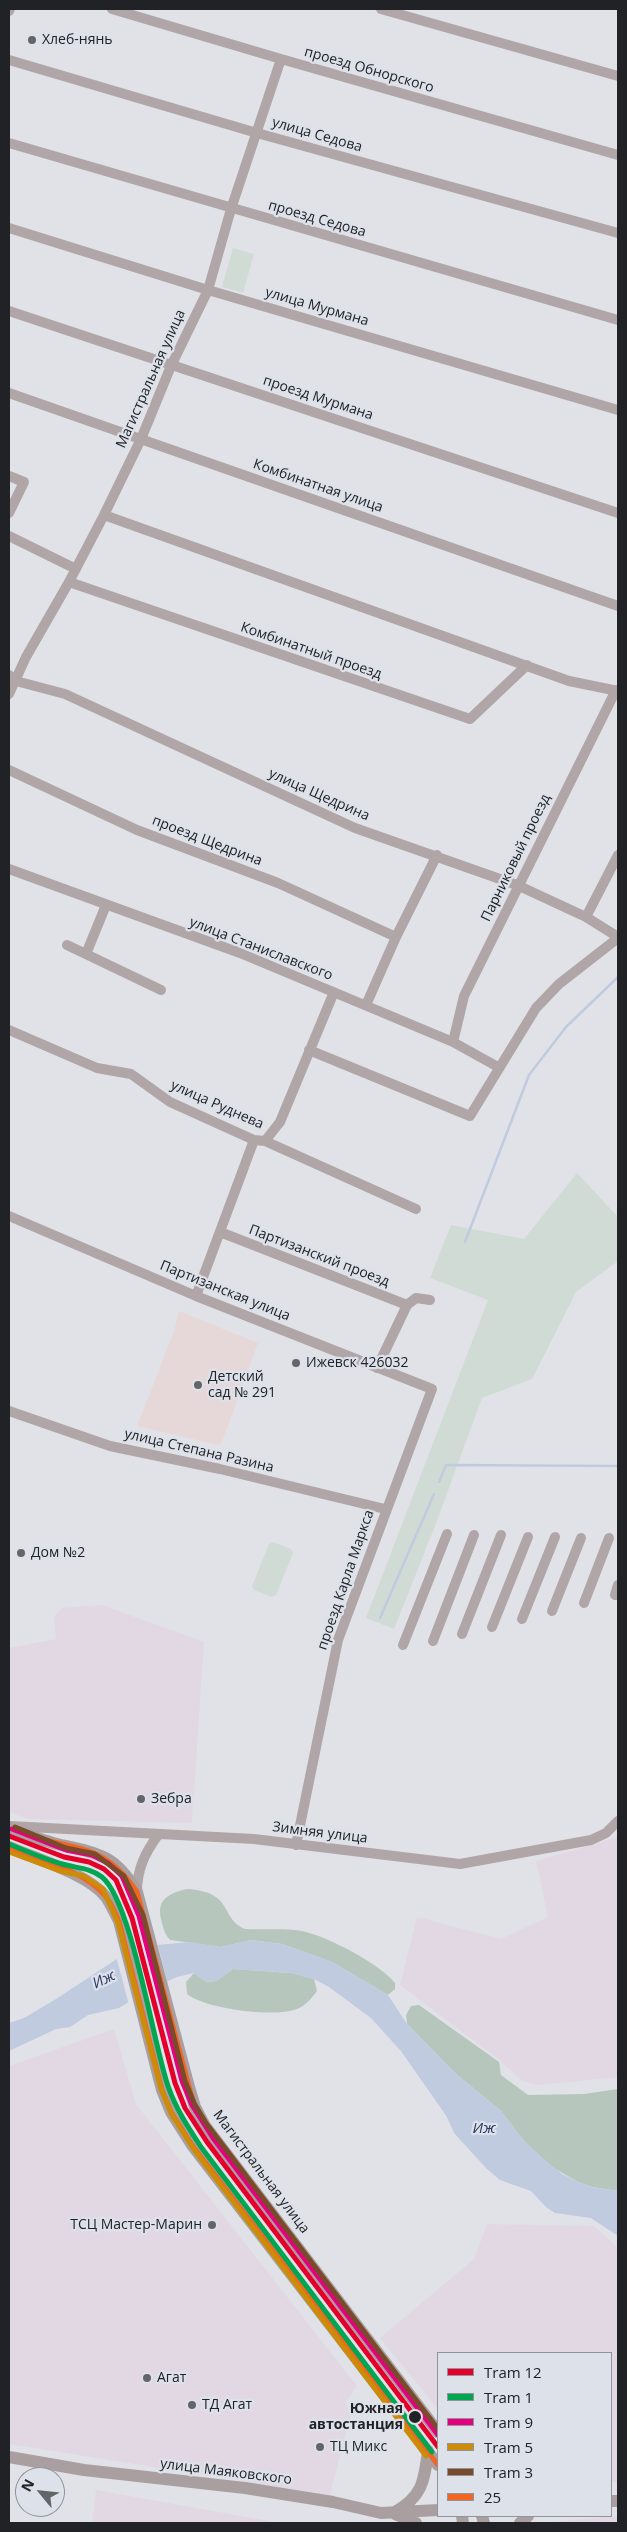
<!DOCTYPE html>
<html>
<head>
<meta charset="utf-8">
<style>
  body { margin:0 }
  #map { position:relative; width:627px; height:2532px; overflow:hidden; background:#e0e2e7; font-family:"Open Sans",sans-serif }
  canvas { display:block }
  .frame { position:absolute; inset:0; border:10px solid #202225; pointer-events:none }
  .legend { position:absolute; left:437px; top:2352px; width:175px; height:165px; box-sizing:border-box; background:#dde1ea; border:1px solid #91959b; margin:0; padding:6px 9px; list-style:none; font-size:15px; color:#202225 }
  .legend li { display:flex; align-items:center; gap:10px; height:25px }
  .legend b { width:25px; border:1px solid #91959b }
  .north { position:absolute; left:15px; top:2467px; width:50px; height:50px; box-sizing:border-box; background:#dde1ea; border:1px solid #91959b; border-radius:50%; rotate:298deg; font-size:14px; font-weight:700; line-height:20px; text-align:center; color:#202225 }
  .north::after { content:''; display:block; margin:auto; width:18px; height:22px; background:#636569; clip-path:polygon(50% 0,100% 100%,50% 72%,0 100%) }
</style>
</head>
<body>
<div id="map">
<canvas width="627" height="2532"></canvas>
<div class="frame"></div>
<ul class="legend">
<li><b style="height:6px;background:#e4002b"></b>Tram 12</li>
<li><b style="height:6px;background:#00a651"></b>Tram 1</li>
<li><b style="height:6px;background:#e5007d"></b>Tram 9</li>
<li><b style="height:6px;background:#cc8c07"></b>Tram 5</li>
<li><b style="height:6px;background:#7a4b2a"></b>Tram 3</li>
<li><b style="height:6px;background:#f26522"></b>25</li>
</ul>
<div class="north">N</div>
</div>
<script>
const context = document.querySelector('canvas').getContext('2d');
context.lineJoin = 'round';
function fill(path, color) {
  context.fillStyle = color;
  context.fill(path, 'evenodd');
}
function trace(path, color, width, dash) {
  context.strokeStyle = color;
  context.lineWidth = width;
  context.lineCap = dash ? 'butt' : 'round';
  context.setLineDash(dash || []);
  context.stroke(path);
}
function write(font, color, halo, rows, align = 'center') {
  context.font = font + ' "Open Sans",sans-serif';
  context.lineWidth = 4.5;
  context.setLineDash([]);
  context.textBaseline = 'middle';
  context.strokeStyle = halo;
  context.fillStyle = color;
  for (const [text, x, y, turn = 0] of rows) {
    context.save();
    context.translate(x, y);
    context.rotate((+turn || 0) * Math.PI / 180);
    context.textAlign = isNaN(turn) ? turn : align;
    if (halo) context.strokeText(text, 0, 0);
    context.fillText(text, 0, 0);
    context.restore();
  }
}
fill(new Path2D(`
  M102 1605 204 1642 192 1823 26 1819 9 1811V1648L56 1639 54 1617 62 1608Z
  M618 1837V2077L539 2085 522 2081 498 2059 400 1985 417 1917 501 1939 548 1917 536 1861Z
  M114 2029 136 2104 357 2386 345 2403 351 2414 330 2495 9 2444V2066Z
  M487 2224 594 2226 618 2248V2482H611V2353H438V2409L380 2338 474 2259Z
  M96 2490 280 2523H92Z
  M618 2516V2523H551L552 2522Z`), '#e2d8e3');
fill(new Path2D(`
  M179 1311 258 1343 222 1442 218 1445 137 1426 174 1331Z`), '#e6d8d9');
fill(new Path2D(`
  M233 248 254 254 243 293 222 287Z
  M577 1173 618 1217V1261L576 1292 532 1379 482 1398 435 1526 394 1629 366 1618 488 1300 430 1278 451 1225 524 1239Z
  M273 1542 291 1549 293 1553 276 1595 272 1597 254 1590 252 1586 269 1544Z`), '#d0dbd5');
fill(new Path2D(`
  M187 1889C235 1892 219 1918 245 1929 263 1930 284 1928 302 1931 327 1936 380 1964 395 1983V1989L388 1995 332 1962 282 1944 251 1940 221 1947 170 1940C164 1933 163 1927 161 1919 156 1899 170 1893 187 1889Z
  M233 1969 291 1973 314 1979 317 1991C312 1998 305 2006 297 2009 274 2018 206 2009 187 1994L186 1982 194 1973 207 1982 216 1981Z
  M419 2005 499 2062 501 2075 528 2095 584 2094 618 2089V2191L592 2187 578 2182 552 2167 524 2141 501 2111 456 2074 407 2024 406 2015 411 2006Z`), '#b6c6bd');
fill(new Path2D(`
  M251 1940 282 1944 332 1962 388 1995 407 2024 456 2074 501 2111 524 2141 539 2155 562 2174 578 2182 592 2187 618 2191V2236L591 2218 555 2213 546 2207 531 2191 500 2180 486 2168 454 2133 447 2117 401 2051 371 2018 329 1987 314 1979 291 1973 233 1969 216 1981 207 1982 194 1973 177 1977 146 1991 119 2008 88 2015 70 2027 56 2029 9 2051V2023L24 2018 56 1999 135 1947 190 1942 221 1947Z`), '#c0cbdf');
fill(new Path2D(`
  M157 1942 168 1984 129 2005 116 1956 134 1944Z`), '#e0e2e7');
trace(new Path2D(`
  M465 1242 529 1075 566 1027 618 977
  M439 1482 446 1465 618 1466
  M380 1618 434 1494`), '#c0cbdf', 2.5);
trace(new Path2D(`
  M112 9 281 59 618 155
  M381 9 618 76
  M9 11 10 9
  M9 60 257 133 618 233
  M9 143 618 320
  M9 228 208 290 618 410
  M9 311 618 513
  M9 393 618 606
  M9 476 24 482 9 513
  M104 515 569 681 618 691
  M9 536 76 569
  M69 582 470 719 527 665
  M9 675 16 681 65 694 355 828 517 885 586 917 618 937
  M9 694 26 657 69 582 104 515 141 439 171 366 208 290 231 209 281 59
  M9 770 137 830 278 883 396 937
  M9 869 240 953 453 1042 498 1067
  M586 917 618 855
  M67 945 161 990
  M86 954 106 905
  M366 1005 396 937 437 855
  M9 1030 97 1068 131 1074 170 1102 254 1140 265 1141 416 1209
  M453 1042 464 996 616 690
  M309 1050 470 1116 536 1008 559 984 618 938
  M265 1141 280 1122 334 992
  M9 1216 196 1296 432 1389 338 1640 296 1845
  M220 1232 407 1305
  M196 1296 254 1140
  M377 1368 407 1305 416 1298 430 1300
  M9 1411 110 1446 220 1469 385 1509
  M615 1595 618 1585
  M584 1603 609 1538
  M552 1611 581 1538
  M522 1619 555 1537
  M492 1627 528 1537
  M462 1634 501 1535
  M433 1641 474 1535
  M403 1645 447 1534
  M10 1826 254 1839 460 1864 591 1840 606 1833 618 1821
  M137 1892C137 1869 145 1853 158 1835`), '#b0a6a7', 10);
trace(new Path2D(`
  M9 1828C26 1834 43 1841 61 1845 99 1853 116 1856 137 1892L189 2087 195 2107 205 2126 438 2432
  M9 1847C36 1859 88 1874 106 1897 111 1904 115 1914 119 1921L162 2090 171 2112 192 2145 438 2465
  M9 2457 84 2470 245 2488 333 2502 381 2513 438 2510
  M611 2501H618
  M395 2512C423 2496 424 2481 428 2451
  M395 2514 416 2523
  M462 2516 463 2523
  M482 2516 484 2523
  M520 2523 528 2516`), '#a99fa0', 12);
trace(new Path2D(`
  M27 1835C78 1851 104 1843 137 1892L189 2087 195 2107 208 2129
  M9 1847C40 1860 84 1870 106 1897 112 1904 115 1913 119 1921L162 2090 171 2112 192 2145 438 2465`), '#f26522', 5);
trace(new Path2D(`
  M9 1836 64 1857 89 1862 104 1869 116 1880 132 1918 175 2083 185 2108 207 2142 438 2447`), '#e4002b', 5);
trace(new Path2D(`
  M9 1844C26 1851 44 1859 62 1864 76 1868 91 1868 102 1877 132 1902 153 2043 168 2086 176 2109 188 2127 201 2147L432 2452`), '#00a651', 5);
trace(new Path2D(`
  M12 1829 66 1850 92 1855 108 1863 122 1876 139 1916 182 2081 192 2105 213 2138 438 2435`), '#e5007d', 5);
trace(new Path2D(`
  M9 1852 60 1871 84 1876 103 1889 118 1923 161 2089 172 2115 195 2151 426 2456`), '#cc8c07', 5);
trace(new Path2D(`
  M15 1827 66 1848 95 1854 124 1876 143 1915 185 2081 194 2103 206 2123 438 2429`), '#7a4b2a', 5);
for (const [x, y, r, color] of [
  [32,40,5,"#636569"],
  [296,1363,5,"#636569"],
  [198,1385,5,"#636569"],
  [21,1553,5,"#636569"],
  [141,1799,5,"#636569"],
  [212,2225,5,"#636569"],
  [147,2378,5,"#636569"],
  [192,2405,5,"#636569"],
  [415,2417,7,"#202225"],
  [320,2447,5,"#636569"]
]) {
  const dot = new Path2D();
  dot.arc(x, y, r, 0, 2 * Math.PI);
  context.fillStyle = color;
  context.fill(dot);
  trace(dot, '#dde1ea', 2);
}
write('14px', '#202225', '#dde1ea', [
  ["Хлеб-нянь",42,40],
  ["Ижевск 426032",306,1363],
  ["Детский",208,1377],
  ["сад № 291",208,1393],
  ["Дом №2",31,1553],
  ["Зебра",151,1799],
  ["ТСЦ Мастер-Марин",202,2225,"right"],
  ["Агат",157,2378],
  ["ТД Агат",202,2405],
  ["ТЦ Микс",330,2447]
], 'left');
write('14px', '#202225', '#dde1ea', [
  ["проезд Обнорского",369,70,16],
  ["улица Седова",317,135,16],
  ["проезд Седова",317,219,16],
  ["улица Мурмана",317,307,16],
  ["Магистральная улица",151,379,-66],
  ["проезд Мурмана",318,398,18],
  ["Комбинатная улица",318,486,19],
  ["Комбинатный проезд",311,651,19],
  ["улица Щедрина",319,795,24],
  ["проезд Щедрина",207,841,21],
  ["Парниковый проезд",516,858,-64],
  ["улица Станиславского",261,949,21],
  ["улица Руднева",217,1105,24],
  ["Партизанский проезд",319,1256,21],
  ["Партизанская улица",225,1291,22],
  ["улица Степана Разина",199,1451,13],
  ["проезд Карла Маркса",346,1580,-71],
  ["Зимняя улица",320,1833,7],
  ["Магистральная улица",261,2172,53],
  ["улица Маяковского",226,2472,7]
]);
write('bold 14px', '#202225', '#dde1ea', [
  ["Южная",403,2409],
  ["автостанция",403,2425]
], 'right');
write('italic 15px', '#293c62', '#dde1ea', [
  ["Иж",104,1980,-26],
  ["Иж",484,2129]
]);
</script>
</body>
</html>
